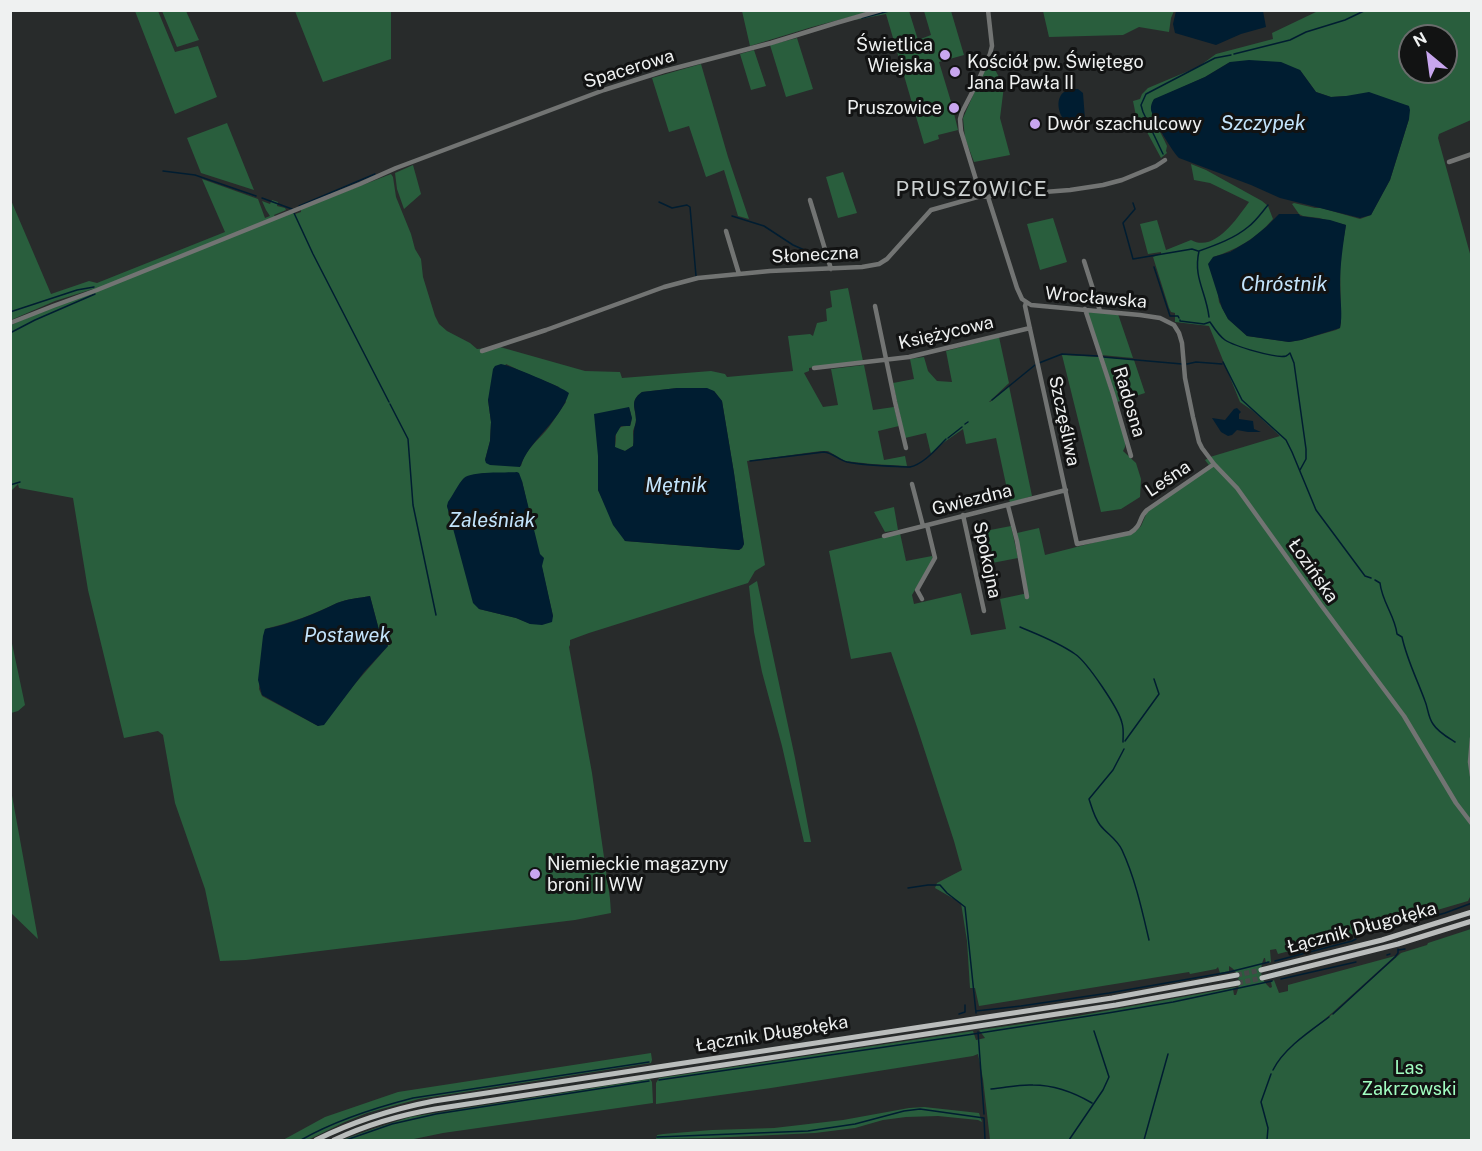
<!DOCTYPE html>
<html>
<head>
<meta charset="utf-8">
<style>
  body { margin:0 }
  #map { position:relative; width:1482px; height:1151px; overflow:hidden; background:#282b2b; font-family:"Public Sans",sans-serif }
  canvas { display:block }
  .frame { position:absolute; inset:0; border:12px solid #eff1f1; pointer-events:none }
  .north { position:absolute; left:1398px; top:24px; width:60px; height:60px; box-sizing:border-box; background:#121313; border:2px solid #6a6c6c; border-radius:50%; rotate:331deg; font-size:16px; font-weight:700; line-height:24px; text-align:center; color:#eff1f1 }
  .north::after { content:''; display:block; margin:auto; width:21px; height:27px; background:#c8a6ef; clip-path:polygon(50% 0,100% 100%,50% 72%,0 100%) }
</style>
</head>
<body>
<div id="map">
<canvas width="1482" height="1151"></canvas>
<div class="frame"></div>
<div class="north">N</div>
</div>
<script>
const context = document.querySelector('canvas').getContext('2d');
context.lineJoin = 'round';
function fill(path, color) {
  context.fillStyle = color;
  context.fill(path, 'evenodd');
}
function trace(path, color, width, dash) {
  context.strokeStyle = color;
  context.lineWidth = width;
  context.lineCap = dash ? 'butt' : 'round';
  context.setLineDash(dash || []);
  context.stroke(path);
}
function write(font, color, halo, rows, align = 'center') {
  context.font = font + ' "Public Sans",sans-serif';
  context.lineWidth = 6;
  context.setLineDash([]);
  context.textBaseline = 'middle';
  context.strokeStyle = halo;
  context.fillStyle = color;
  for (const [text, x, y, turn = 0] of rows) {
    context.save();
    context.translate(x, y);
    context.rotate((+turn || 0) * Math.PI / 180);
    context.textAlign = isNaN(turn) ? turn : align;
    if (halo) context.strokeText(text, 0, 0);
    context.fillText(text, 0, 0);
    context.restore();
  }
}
fill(new Path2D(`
  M135 11H158L175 52 198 46 217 97 175 114Z
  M162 11H186L199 40 177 47Z
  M295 11H391V59L323 82Z
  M742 11H872L812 27 750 46Z
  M888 11H909L918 40 931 35 924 11H951L964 55 939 62 952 105 958 130 938 135 939 139 924 144 886 14 855 20V19Z
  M1043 11V10L1174 11 1171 18 1169 32 1139 27 1123 35 1049 37Z
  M1318 11H1471V120L1439 134 1438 138 1472 261 1471 895 1468 901 1376 928 1278 954 1276 949 1270 950 1271 962 1269 963 1268 961 1266 963 1265 958H1264C1259 970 1260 979 1270 988L1272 987 1271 982 1274 980 1279 993 1288 991V985L1395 956 1332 1013 1301 1039 1329 1017 1401 953 1427 945 1428 943 1471 929V1140H990L983 1079 978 1054 973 1056 771 1088 656 1104V1083L659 1078 973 1031 976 1040 985 1038 979 1030 1077 1016 1237 987 1233 989 1234 995H1236C1241 984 1240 972 1229 966V971L1220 973 1218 967 1216 969 1190 974 1189 972 979 1006 975 988H970L967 941 961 903 935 888 937 883 962 870 954 841 917 727 891 652 851 659 829 551 900 533 906 561 932 556 933 558 912 595 914 604 961 593 971 635 1006 629 1000 599 1028 593 1017 533 1039 528 1045 555 1108 539 1136 531 1141 526 1148 510 1211 468 1205 460 1210 457 1280 436 1253 411 1240 402 1209 326 1175 322V313L1171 312 1169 308 1153 257 1161 254V252L1148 254 1140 224 1157 220 1166 250 1191 240C1215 253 1237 218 1249 202L1210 183 1194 180 1191 164 1206 170 1262 201 1268 206 1273 219C1257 238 1236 250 1213 257L1219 302 1228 319 1247 336 1289 342 1301 340 1336 330 1340 328 1341 322 1340 259 1346 225 1319 218 1303 216 1299 214 1292 204 1294 203 1315 208H1321L1360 219 1371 215 1390 180 1409 119V106L1346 96 1331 97 1316 92 1300 70 1230 62 1205 77 1154 100C1146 112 1162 133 1167 146L1166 151 1167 153 1161 158 1141 121H1137L1133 101 1140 99 1142 94 1148 88 1198 67 1216 54 1273 39 1272 33ZM1410 36H1446V72H1410Z
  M797 38 813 89 786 97 770 45Z
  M754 50 766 86 751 90 740 54Z
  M989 59 1004 86 1000 118 1010 155 974 162 965 138 963 118Z
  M701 64 728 157 749 219 738 216 724 170 706 177 689 126 669 132 652 78Z
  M227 123 254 190 201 173 187 138Z
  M413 165 421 194 404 209 397 189 395 173Z
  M843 172 857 213 838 218 826 177Z
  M391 174 393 177 396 197 411 234 415 249 421 259 423 277 435 316 439 324 447 331 470 343 477 349 500 347 585 371 620 372 622 378 711 371 725 374 727 377 793 371 788 336 810 334 813 336 817 323 827 321 826 309 832 307 830 291 848 288 863 361 809 368V371L804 373 823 407 838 405 831 369 864 365 873 410 894 407 899 426 878 431 884 460 905 456 907 466 872 464 845 461 828 451H821L747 461 765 565 755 571 748 583 589 633 570 640V645L569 647 592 773 610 899 611 913 575 920 246 960 220 961 205 889 175 803 163 735 158 731 124 738 88 590 73 498 19 488 18 484 11 491V325L96 288 55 301 11 320 10 198 51 294 89 281 97 283 225 232 202 179 258 199 265 218 270 216 266 210 262 201 270 204 272 200 278 202 277 206 285 208 286 210 274 215 277 219 294 212 295 214 301 212V209ZM506 364 525 373 559 387 566 402C560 410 555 419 549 427 539 440 525 449 521 466L485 460 490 441 491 422 488 400ZM678 388 714 391 722 401 734 473 744 544 742 548 739 550 625 541 598 490V456L629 407C631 414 633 419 630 426 611 426 618 434 615 447L617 449 625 451 633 446C634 441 633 436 633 431 634 427 636 424 636 420 636 409 629 401 642 392ZM484 473 522 481 553 616 531 624 516 618 479 609 447 506 463 479ZM370 596 379 630 388 646 318 726 262 696 259 689 265 629C290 623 315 614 337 603 347 599 359 598 370 596Z
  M1053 218 1067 262 1040 270 1027 224Z
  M1087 312 1118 314 1133 358 1101 355Z
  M999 337 1009 383 989 402H990L1009 386 1032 496 1010 503 996 438 966 444 963 429 943 443 931 454 926 433 905 438 893 383 914 379 910 359 924 357 928 371 937 381 952 382 946 351Z
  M1062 355 1099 357 1125 438V447L1123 451 1136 463 1141 479 1140 497 1121 509 1101 512Z
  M1102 357 1134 360 1145 393 1117 402Z
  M894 507 898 530 885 532 874 512Z
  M1011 526 1018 558 992 563 985 531Z
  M757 581 795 758 811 842H804L782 746 762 672 754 632 749 586Z
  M10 634 25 705 18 711 11 713Z
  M10 790H11L38 939 11 913Z
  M651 1053 652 1060 651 1063 419 1099 367 1113 345 1122 308 1140H283L325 1117 398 1092Z
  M650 1079 652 1082 653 1103 443 1133 409 1140H342L370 1130 410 1117Z
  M924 1107 979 1113 982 1122 978 1120 938 1116 906 1117 883 1120 855 1128 815 1133 710 1138 656 1139 657 1135 663 1134 712 1130 774 1128 843 1120 909 1108Z`), '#295e3d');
fill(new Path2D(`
  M1263 11 1266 27 1241 34 1216 45 1175 33 1173 24 1176 11Z
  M1249 60 1281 62 1300 70 1316 92 1331 97 1346 96 1369 92 1409 106 1410 110 1409 119 1390 180 1371 215 1360 218 1280 198 1251 185 1179 158C1172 151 1154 121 1152 113 1150 108 1151 104 1154 99L1205 77 1230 62Z
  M1072 89H1078L1083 93 1085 119C1066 136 1054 108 1060 97 1062 92 1067 90 1072 89Z
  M1279 214H1299L1300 216 1330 220 1346 225C1343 245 1340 265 1340 286 1340 300 1343 315 1340 328L1301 340 1289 342 1247 336 1228 319 1222 308 1208 264 1213 257 1230 252 1250 240 1266 227Z
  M501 364C509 365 562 387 569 393 559 423 530 439 520 467L490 465 486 463 485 460 490 441 491 422 488 400 493 369 495 366Z
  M677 388H707L714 391 722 401 734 473 744 544 742 548 739 550 625 541 613 525 598 490V456L594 414 629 407 632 418 630 426H621L615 436V447L625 451 633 446C634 441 633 436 634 431 634 427 636 424 636 420 636 408 629 401 642 392Z
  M1237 408 1241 412 1239 414V419L1253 421 1254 429 1261 432H1248L1237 430 1232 435 1228 436 1221 432 1212 418 1225 420 1234 409Z
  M517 472 519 473 522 481 540 554 544 558 542 566 553 616 552 622 542 625 530 624 516 618 479 609 473 603 447 506 448 502C453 495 458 484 464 478 472 471 505 473 517 472Z
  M370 596 379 630 388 646 364 672 324 725 318 726 262 695 258 680 263 636 265 629C290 624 315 614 337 603 347 599 359 598 370 596Z`), '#001d31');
trace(new Path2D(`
  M862 18 893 10
  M1234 54 1290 40 1306 32 1345 20 1366 10
  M1163 154 1143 112 1141 105 1146 94 1215 58 1231 55
  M163 171 195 175 256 196
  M262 198 292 209
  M659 202 672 208 687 205 690 207 696 276
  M1133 203 1135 209 1123 223 1133 259 1192 249 1198 251
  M299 206 375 174
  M294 213 313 254 389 402
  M732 216 764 226 793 245 825 259
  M1154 267 1170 316H1178L1179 318
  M10 312 77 290 94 287
  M1209 317C1206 291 1193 278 1199 251 1216 245 1235 238 1248 227 1256 221 1262 212 1268 205
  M1180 320V321L1204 324 1210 322
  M1210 322C1214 328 1219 336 1225 340 1234 346 1277 359 1286 356 1288 355 1289 354 1290 353L1294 363 1306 449V459L1300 470
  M10 333 35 320 95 294
  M1103 357 1182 364
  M1223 362 1242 400 1286 440 1292 452 1316 510 1365 576 1371 578
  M1039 363 1062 354 1098 356
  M1187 364 1196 362 1222 364
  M992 400 1035 365
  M390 404 408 439 413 505 436 615
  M965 424 968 422
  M948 438 962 427
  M750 461 824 452C833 453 839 460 847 462 867 466 889 466 910 467 924 464 936 449 946 439
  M10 485 20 482
  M1375 580 1380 583C1382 602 1395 616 1397 634L1402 637C1407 660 1417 679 1425 701 1428 708 1428 717 1433 724 1438 732 1447 737 1455 742
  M1020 627C1039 635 1058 642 1075 654 1087 662 1119 709 1122 723 1124 729 1123 736 1123 742
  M1125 741 1159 694 1154 679
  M1124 749 1113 770 1089 799C1092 808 1094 817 1100 825 1107 834 1117 839 1122 850 1135 878 1142 910 1149 940
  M908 888 928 885H940L947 893 965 907 976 1013
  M1420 920 1445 913 1472 903
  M1386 930 1399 926
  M1398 950 1405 949
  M1387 955 1390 954
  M1275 961 1352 941 1356 939
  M1281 979 1356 962
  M976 1011 1021 1006 1109 993 1229 972 1269 962
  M959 1014 965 1012V1005
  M1333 1014 1395 957 1398 953V949
  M978 1032 984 1114
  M1273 1070C1283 1049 1310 1031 1329 1017
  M659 1080 967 1035 1108 1013 1173 1002 1272 981
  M991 1089C1005 1088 1019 1084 1033 1085 1053 1085 1075 1093 1092 1103
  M657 1137 808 1131 855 1124 904 1111 920 1109 984 1118 985 1140
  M301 1140C336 1120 374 1108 413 1098L649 1062
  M346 1140 392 1124 436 1114 649 1081
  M1069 1140 1103 1090 1109 1077 1094 1031
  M1144 1140 1168 1054
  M1267 1140 1268 1128 1261 1102 1271 1074`), '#001d31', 1.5);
trace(new Path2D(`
  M1237 975 1261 970
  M1238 983 1262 978`), '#464949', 5, [5, 2.5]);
trace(new Path2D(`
  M1449 162 1472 154
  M981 196 961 131 960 119 962 112 978 81 990 54 992 46 988 10
  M988 197 1017 288 1022 299 1031 305 1140 315 1160 318 1174 325 1179 333 1182 343 1185 378 1193 417 1199 442 1202 448 1214 464 1237 488 1321 605 1404 716 1456 803 1472 824
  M810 200 831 269
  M726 231 739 274
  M1084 261 1100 311
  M1026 303 1025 306 1077 544 1130 533C1143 525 1138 518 1147 510L1214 464
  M875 306 895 402 906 448
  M1085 309 1113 394 1131 456
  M10 323 53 306 97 290 360 184 396 168 604 90 664 71 771 43 836 23 881 10
  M482 351 546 330 664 287 698 278 770 271 862 267 879 264 887 259 931 210 981 196 988 197 1008 190 1031 193 1070 190 1103 185 1122 180 1156 166 1165 160
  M814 368 909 357 1030 328
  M912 484 923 526
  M1008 506 1017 541 1027 597
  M963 515 984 611
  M884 536 1066 490
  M922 599 917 590 935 558 927 525
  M1472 738 1470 762 1472 776`), '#727473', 4.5);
trace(new Path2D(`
  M1261 970 1382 940 1472 912
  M1262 978 1398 944 1472 921
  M316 1140C354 1121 393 1109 434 1101L1112 998 1237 975
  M334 1140C366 1125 400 1115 435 1109L1116 1005 1238 983`), '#babdbc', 5);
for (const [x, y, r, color] of [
  [945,55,6,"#c8a6ef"],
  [955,72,6,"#c8a6ef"],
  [954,108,6,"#c8a6ef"],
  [1035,124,6,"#c8a6ef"],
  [535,874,6,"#c8a6ef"]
]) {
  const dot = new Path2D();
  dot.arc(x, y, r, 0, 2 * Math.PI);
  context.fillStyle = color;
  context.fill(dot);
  trace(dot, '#121313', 2);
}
write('18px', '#eff1f1', '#121313', [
  ["Świetlica",933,45,"right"],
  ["Wiejska",933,66,"right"],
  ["Kościół pw. Świętego",967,62],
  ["Jana Pawła II",967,83],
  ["Pruszowice",942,108,"right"],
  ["Dwór szachulcowy",1047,124],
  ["Niemieckie magazyny",547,864],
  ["broni II WW",547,885]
], 'left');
write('18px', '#eff1f1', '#121313', [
  ["Spacerowa",629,69,-17],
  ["Słoneczna",815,255,-3],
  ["Wrocławska",1096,298,5],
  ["Księżycowa",946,333,-13],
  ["Radosna",1129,402,73],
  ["Szczęśliwa",1064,421,78],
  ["Leśna",1168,479,-34],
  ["Gwiezdna",972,500,-14],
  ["Spokojna",987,560,78],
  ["Łozińska",1313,571,55],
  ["Łącznik Długołęka",1362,928,-15],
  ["Łącznik Długołęka",772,1034,-9]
]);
write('18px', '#a1fdc0', '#121313', [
  ["Las",1409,1068],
  ["Zakrzowski",1409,1089]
]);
write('italic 20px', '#c3e4fc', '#121313', [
  ["Szczypek",1263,124],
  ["Chróstnik",1284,285],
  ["Mętnik",676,486],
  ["Zaleśniak",492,521],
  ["Postawek",347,636]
]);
context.letterSpacing = '1.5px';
write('21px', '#ced3d3', '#121313', [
  ["PRUSZOWICE",972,190]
]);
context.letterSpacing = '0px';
</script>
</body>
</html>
